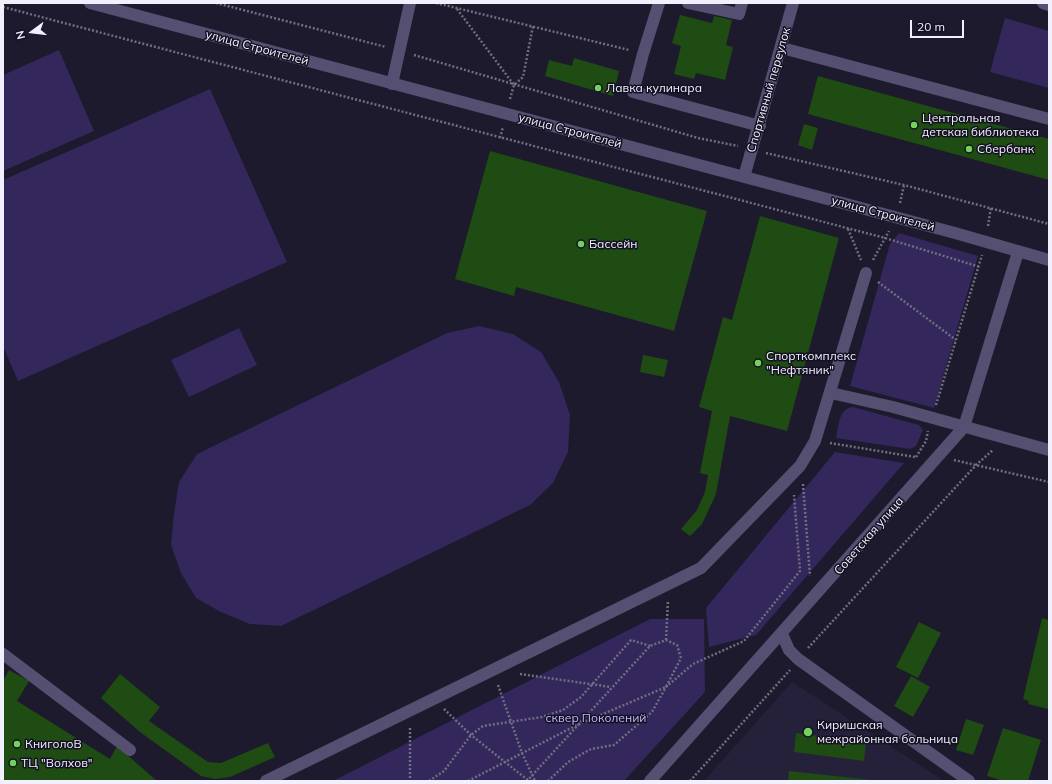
<!DOCTYPE html>
<html>
<head>
<meta charset="utf-8">
<style>
  body { margin:0 }
  #map { position:relative; width:1052px; height:784px; overflow:hidden; background:#1d1a2d; font-family:Mulish,sans-serif }
  canvas { display:block }
  .frame { position:absolute; inset:0; border:4px solid #f2f0fd; pointer-events:none }
  .north { position:absolute; left:12px; top:12px; width:40px; height:40px; -webkit-text-stroke:3px #141123; paint-order:stroke; rotate:255deg; font-size:11px; font-weight:700; line-height:16px; text-align:center; color:#f2f0fd }
  .north::after { content:''; display:block; margin:auto; width:14px; height:18px; background:#f2f0fd; clip-path:polygon(50% 0,100% 100%,50% 72%,0 100%) }
  .scale { position:absolute; left:910px; top:20px; width:54px; height:18px; box-sizing:border-box; border:2px solid #f2f0fd; border-top:0; padding-left:5px; font-size:12px; line-height:14px; white-space:nowrap; color:#f2f0fd; -webkit-text-stroke:3px #141123; paint-order:stroke }
</style>
</head>
<body>
<div id="map">
<canvas width="1052" height="784"></canvas>
<div class="frame"></div>
<div class="north">N</div>
<div class="scale">20 m</div>
</div>
<script>
const context = document.querySelector('canvas').getContext('2d');
context.lineJoin = 'round';
function fill(path, color) {
  context.fillStyle = color;
  context.fill(path, 'evenodd');
}
function trace(path, color, width, dash) {
  context.strokeStyle = color;
  context.lineWidth = width;
  context.lineCap = dash ? 'butt' : 'round';
  context.setLineDash(dash || []);
  context.stroke(path);
}
function write(font, color, halo, rows, align = 'center') {
  context.font = font + ' Mulish,sans-serif';
  context.lineWidth = 3;
  context.setLineDash([]);
  context.textBaseline = 'middle';
  context.strokeStyle = halo;
  context.fillStyle = color;
  for (const [text, x, y, turn = 0] of rows) {
    context.save();
    context.translate(x, y);
    context.rotate((+turn || 0) * Math.PI / 180);
    context.textAlign = isNaN(turn) ? turn : align;
    if (halo) context.strokeText(text, 0, 0);
    context.fillText(text, 0, 0);
    context.restore();
  }
}
fill(new Path2D(`
  M792 682 944 781H704Z`), '#25213a');
fill(new Path2D(`
  M1005 18 1049 31V88L990 72Z
  M59 50 94 131 3 171V75Z
  M210 89 287 262 18 381 3 346V180Z
  M899 233 978 256 934 408 850 386 890 244Z
  M479 326 513 334 541 352 559 382 570 415 568 452 553 483 530 505 281 626 250 624 221 612 196 598 181 573 171 545 174 513 179 482 197 454 447 333Z
  M239 328 257 365 189 397 171 360Z
  M853 407 919 425 923 430 916 446 910 449 836 438C839 425 838 409 853 407Z
  M835 452 904 463 756 635 709 647 706 608Z
  M650 619H704L705 692 624 781H333Z`), '#33275c');
fill(new Path2D(`
  M680 15 712 23 714 16 732 20 726 45 733 47 725 80 696 73 694 79 674 74 681 46 672 43Z
  M574 58 619 71 613 96 545 76 549 60 572 66Z
  M818 76 1049 139V180L808 114Z
  M804 124 818 128 812 150 798 145Z
  M490 151 707 211 674 331 516 287 514 296 455 279Z
  M760 216 839 238 787 431 730 416 716 494 702 524 690 536 681 529 697 510 705 492 708 475 700 473 712 411 699 407 723 317 732 320Z
  M643 355 668 360 664 377 640 372Z
  M1042 618 1049 620 1048 709 1028 704 1029 701 1023 699Z
  M919 622 941 633 918 678 896 667Z
  M9 670 29 681 17 701 110 759 117 746 157 781H3V681Z
  M120 674 160 707 149 721 208 762 221 763 268 743 275 757 230 777 215 779 201 776 140 732 101 698Z
  M911 676 930 687 913 717 894 706Z
  M966 719 984 725 973 755 956 750Z
  M1003 728 1041 740 1028 781H1003L987 776Z
  M796 733 866 742 864 761 794 752Z
  M789 771 872 780V781H788Z`), '#1e4c12');
trace(new Path2D(`
  M216 3 386 47
  M436 3 629 50
  M3 7 885 238 980 267
  M457 9 514 85
  M414 55 698 138 738 146
  M510 99 514 85 523 77 533 26
  M500 138 503 127
  M766 153 904 185 1049 224
  M900 203 904 185
  M988 226 991 207
  M848 229 861 260
  M873 260 889 231
  M878 282 956 340
  M936 405 982 255
  M830 443 915 457
  M916 457 926 441 928 431
  M954 460 1049 482
  M803 484 810 576
  M666 640 668 600
  M808 648 977 464 993 450
  M520 674 611 687
  M498 685 522 753 535 781
  M444 709 471 735 529 781
  M410 728V781
  M429 781 444 771 471 735 483 726 542 717 563 710 581 697 631 640 650 646
  M468 781 575 726 666 687 681 658 677 645 666 640 650 646 527 781
  M548 781 568 762 591 749 614 745 652 712 666 687 693 664 744 641 800 571 794 495
  M690 781 790 670`), '#716e7f', 2.5, [2, 2]);
trace(new Path2D(`
  M90 3 955 233 1049 260
  M659 3 643 54 633 92 760 126
  M688 3 739 14 742 3
  M1043 3 1049 5
  M782 48 1049 119
  M392 84 410 3
  M744 177 793 3
  M831 393 893 407 1049 450
  M782 634 789 650 798 659 969 781
  M3 654 130 750
  M266 781 701 568 800 466 815 441 866 273
  M650 781 964 427 1018 252`), '#554f72', 12);
for (const [x, y, r, color] of [
  [598,88,4,"#73d25c"],
  [914,125,4,"#73d25c"],
  [969,149,4,"#73d25c"],
  [581,244,4,"#73d25c"],
  [758,363,4,"#73d25c"],
  [808,732,5,"#73d25c"],
  [17,744,4,"#73d25c"],
  [13,763,4,"#73d25c"]
]) {
  const dot = new Path2D();
  dot.arc(x, y, r, 0, 2 * Math.PI);
  context.fillStyle = color;
  context.fill(dot);
  trace(dot, '#141123', 1.5);
}
write('12px', '#f2f0fd', '#141123', [
  ["улица Строителей",257,48,15],
  ["Спортивный переулок",769,90,-74],
  ["улица Строителей",570,131,15],
  ["улица Строителей",883,214,15],
  ["Советская улица",869,536,-49]
]);
write('12px', '#f2f0fd', '#141123', [
  ["Лавка кулинара",606,88],
  ["Центральная",922,118],
  ["детская библиотека",922,132],
  ["Сбербанк",977,149],
  ["Бассейн",589,244],
  ["Спорткомплекс",766,356],
  ["\"Нефтяник\"",766,370],
  ["Киришская",817,725],
  ["межрайонная больница",817,739],
  ["КниголоВ",25,744],
  ["ТЦ \"Волхов\"",21,763]
], 'left');
write('12px', '#c2b8fb', '#141123', [
  ["сквер Поколений",596,718]
]);
</script>
</body>
</html>
